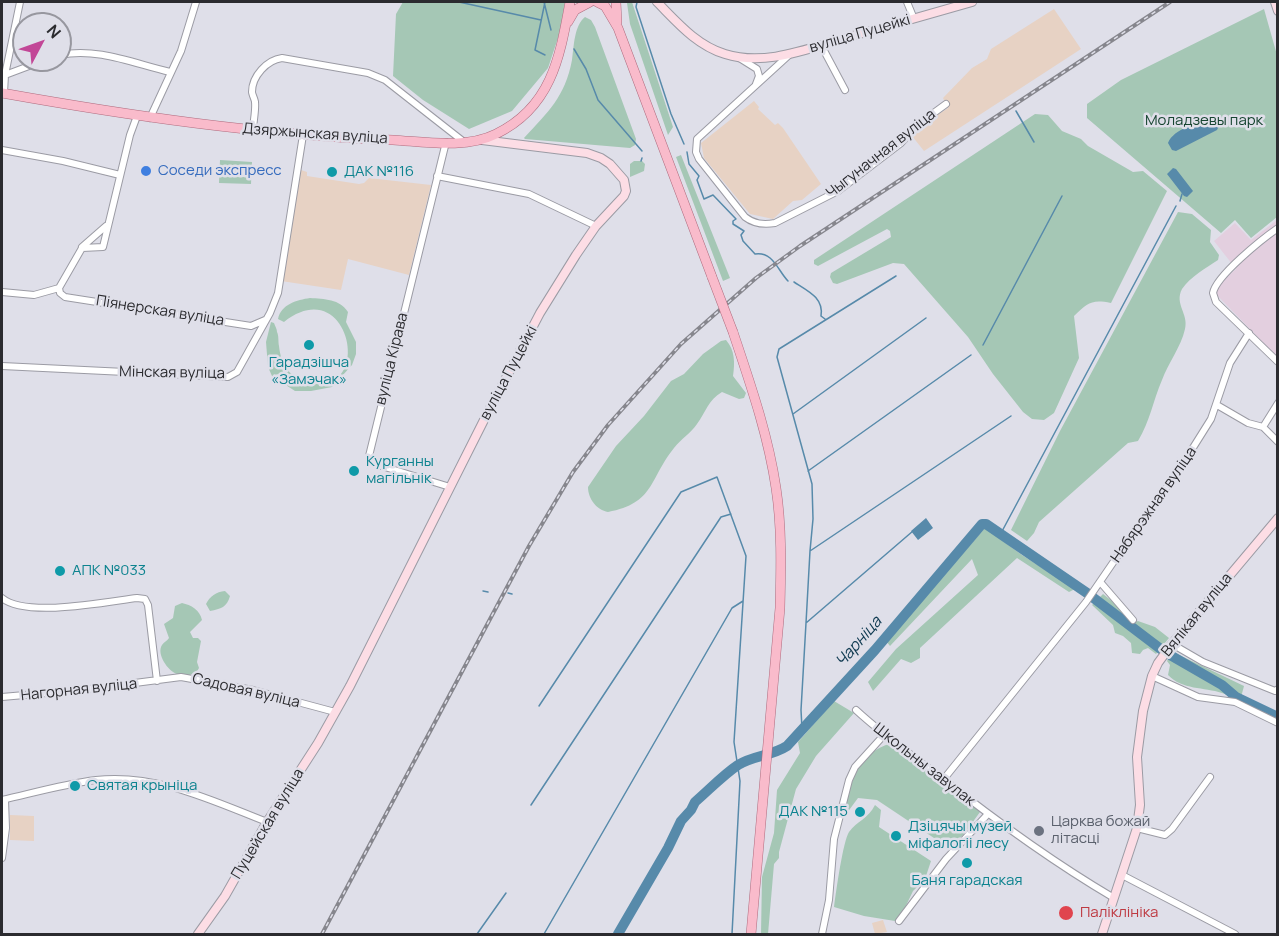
<!DOCTYPE html>
<html>
<head>
<meta charset="utf-8">
<style>
  body { margin:0 }
  #map { position:relative; width:1279px; height:936px; overflow:hidden; background:#dfdfe9; font-family:Manrope,sans-serif }
  canvas { display:block }
  .frame { position:absolute; inset:0; border:3px solid #2b2b2f; pointer-events:none }
  .north { position:absolute; left:12px; top:12px; width:60px; height:60px; box-sizing:border-box; background:#dfdfe9; border:2px solid #97979f; border-radius:50%; rotate:49deg; font-size:16px; font-weight:700; line-height:24px; text-align:center; color:#2b2b2f }
  .north::after { content:''; display:block; margin:auto; width:21px; height:27px; background:#c24797; clip-path:polygon(50% 0,100% 100%,50% 72%,0 100%) }
</style>
</head>
<body>
<div id="map">
<canvas width="1279" height="936"></canvas>
<div class="frame"></div>
<div class="north">N</div>
</div>
<script>
const context = document.querySelector('canvas').getContext('2d');
context.lineJoin = 'round';
function fill(path, color) {
  context.fillStyle = color;
  context.fill(path, 'evenodd');
}
function trace(path, color, width, dash) {
  context.strokeStyle = color;
  context.lineWidth = width;
  context.lineCap = dash ? 'butt' : 'round';
  context.setLineDash(dash || []);
  context.stroke(path);
}
function write(font, color, halo, rows, align = 'center') {
  context.font = font + ' Manrope,sans-serif';
  context.lineWidth = 5;
  context.setLineDash([]);
  context.textBaseline = 'middle';
  context.strokeStyle = halo;
  context.fillStyle = color;
  for (const [text, x, y, turn = 0] of rows) {
    context.save();
    context.translate(x, y);
    context.rotate((+turn || 0) * Math.PI / 180);
    context.textAlign = isNaN(turn) ? turn : align;
    if (halo) context.strokeText(text, 0, 0);
    context.fillText(text, 0, 0);
    context.restore();
  }
}
fill(new Path2D(`
  M1277 220V357L1212 290 1236 269 1214 241 1235 223 1251 240Z`), '#e3cfdf');
fill(new Path2D(`
  M1054 9 1081 49 924 151 912 136 922 125 948 108 943 98 972 68 987 59 991 49Z
  M754 101 759 107 758 109 775 125 778 123 783 128 821 184 802 200 793 201 773 219 750 214 704 158 701 143Z
  M301 170 307 172V176L359 184 364 183 369 178 431 185 409 275 348 259 341 290 281 281Z
  M10 815 34 816V841L10 840Z
  M883 920 887 932 875 934 872 923Z`), '#e7d2c4');
fill(new Path2D(`
  M403 2H565L562 26 548 68 512 111 469 129 423 100 393 76 396 14Z
  M632 2 673 127 668 135 630 24 627 3Z
  M1264 9 1277 55V217L1251 238 1235 220 1221 233 1087 118V104L1121 80Z
  M585 17 591 20 595 27 636 139 635 145 630 148 525 139 524 138C548 112 565 97 572 60 574 46 574 26 585 17Z
  M1035 114 1048 115 1062 131 1081 139 1088 146 1133 172 1143 171 1167 191 1111 303C1091 299 1088 303 1074 316L1079 358 1054 413 1044 420 1032 419 1023 412 993 374 968 337 904 264 893 263 837 284 833 283 830 277 831 273 891 237 890 231 887 229 818 266 814 264V260Z
  M681 155 730 278 723 281 676 157Z
  M220 160 252 162 251 184 219 183Z
  M634 161H642L645 164 644 171 630 177V164Z
  M1178 212 1192 214 1211 230 1210 242 1219 255 1218 260C1206 268 1190 277 1182 289 1174 304 1189 314 1185 329 1181 347 1168 363 1162 380 1153 401 1150 421 1138 441L1128 443 1039 522 1034 533 1027 541 1011 530 1060 431Z
  M310 298C324 299 340 299 348 312L346 322 356 342V354L352 365 332 387 311 391H295L272 376 268 367 266 342 271 322 274 323C275 326 277 329 277 332 279 336 278 341 279 346 281 365 289 377 308 382 376 399 350 270 284 322L278 319C281 304 297 300 310 298Z
  M721 341 726 340C735 350 735 363 733 376L746 393 744 398 739 399 722 392C708 400 706 412 697 424 691 433 681 439 674 448 649 479 655 503 608 512 597 510 588 499 588 487L616 446 644 416 671 381 684 374 703 354Z
  M985 528 1022 555 1075 589 1069 592 1017 558 920 648V658L911 663 901 659 873 691 868 682 896 649 978 575 972 559 890 646 886 641Z
  M225 591 230 596C227 607 221 609 210 611L206 604C210 596 216 592 225 591Z
  M1103 594 1122 609 1124 617 1133 623 1138 621 1155 627 1169 638 1156 654 1148 648 1143 650 1140 654 1132 653 1131 643 1123 636 1115 633 1113 625 1092 605Z
  M182 603C191 605 200 610 202 620L190 632 193 638H198L201 641 197 662 199 668 196 673C190 675 183 677 177 674 168 671 156 654 162 645 164 642 167 641 169 638L164 624 173 618 175 606Z
  M1173 652 1244 686 1240 701C1234 699 1228 695 1222 693 1204 687 1182 690 1168 675L1170 665 1167 661Z
  M834 701 854 713 816 756 796 789 779 852V858L774 864 768 934H761L762 877 774 833 777 790 800 753 798 742Z
  M892 743 909 754 980 812 964 834 949 848 877 800 858 798 841 821C850 789 854 753 892 743Z
  M875 805 881 810 879 827 931 861 925 879 913 891 903 912 895 921 864 916 834 907C836 892 843 841 849 832 857 821 868 819 875 805Z`), '#a5c7b5');
fill(new Path2D(`
  M1212 118 1216 120 1219 126 1217 130 1176 151 1172 150 1168 143C1174 128 1198 124 1212 118Z
  M1173 168 1176 169 1193 191 1187 197 1184 196 1167 174Z
  M926 518 933 528 918 540 911 531Z`), '#578aaa');
trace(new Path2D(`
  M459 2 541 20
  M544 2 551 30
  M545 2 535 50 545 55
  M637 2 636 7 671 114 684 144
  M574 49 586 69 598 100 642 151
  M1016 111 1034 142
  M687 152 689 164 699 176 697 180 704 199 713 195 736 219 733 221V224L744 231 741 235 743 241 755 254C773 251 778 271 788 281
  M641 161 642 158
  M1180 201 1182 194
  M794 282C808 291 824 298 821 316L825 319
  M983 345 1062 196
  M793 414 926 318
  M808 471 971 355
  M1000 535 1176 206
  M810 551 813 519 812 484 777 357 779 349 896 276
  M483 591 488 592
  M508 593 512 594
  M806 623 810 551 1011 416
  M539 706 681 492 717 477 746 556 734 742 740 781 732 934
  M802 729 801 710 806 623 913 531
  M531 805 721 517 731 514
  M477 934 506 893
  M544 934 732 608 743 601`), '#578aaa', 1.5);
trace(new Path2D(`
  M1170 655 1222 685 1236 697 1278 717
  M618 934 668 848 681 821 691 810 695 802C709 790 723 775 738 765 754 755 772 756 787 746L875 650 982 524H986L1087 593 1162 650`), '#578aaa', 10);
const street = new Path2D(`
  M907 2 914 19
  M821 45 845 90
  M60 55C97 47 135 64 170 72
  M789 55 697 139 696 152 699 159 745 217C754 224 763 225 775 223L838 191 901 143 920 123 946 104
  M741 59 757 69 759 76 756 84
  M5 75 45 60
  M4 93 5 75 20 2
  M150 118 181 51 196 2
  M253 131C253 122 256 111 255 102 255 100 252 94 252 92 252 76 267 60 282 58L368 73 385 80 464 142
  M446 142 369 456 375 464 450 487
  M2 150 63 161 120 175
  M437 176 529 194 596 226
  M1278 228C1262 239 1216 276 1213 293L1216 302 1278 362
  M82 247 106 226
  M59 288 82 248 103 247 130 135 137 116
  M2 292 34 295 59 288 60 293 65 297 251 326 265 320
  M2 366 228 377 237 372 270 313 278 293 303 135
  M1217 405 1248 423 1263 427 1278 442
  M1263 427 1278 403
  M1101 583 1133 620
  M2 598C26 618 106 602 137 598L145 599 148 605 157 681
  M1172 644 1203 662 1275 691 1278 689
  M1152 676 1198 697 1235 702 1278 723
  M2 697 81 690 181 677 253 690 335 712
  M856 710C882 734 910 754 938 775 995 820 1051 861 1114 898
  M943 780 1086 602 1145 516 1174 478 1211 419 1230 363 1249 333
  M2 800C33 793 64 784 96 780 156 773 213 801 267 822
  M1137 828 1165 835 1172 829 1210 777
  M2 858 6 828 5 800
  M1122 875 1235 934
  M899 921 946 859 987 815
  M822 934 829 900 834 839 849 780 855 767 884 735`);
const secondary = new Path2D(`
  M657 2C677 22 696 45 725 54 766 67 809 48 849 37 890 25 931 14 972 2
  M1275 2 1278 11
  M198 934 225 896 267 822 318 743 350 686 485 418 540 313 576 255 596 226 624 196 626 191 624 180 610 164 601 158 587 153 482 140
  M1102 934 1137 828 1140 805 1137 757 1143 711 1152 676 1158 663 1172 644 1278 518`);
const primary = new Path2D(`
  M597 2 605 6 618 28 712 277
  M616 2 617 22
  M568 22 575 10 590 2
  M2 93C131 116 261 135 393 140 426 142 466 149 496 134 552 107 560 56 570 2
  M733 332C750 383 768 434 776 488 782 527 781 568 780 608L751 934`);
trace(street, '#9b9ba4', 8);
trace(secondary, '#9b9ba4', 10);
trace(primary, '#ae6b7e', 10);
trace(street, '#fff', 6);
trace(secondary, '#fcdde5', 8);
trace(primary, '#f9bbcb', 9);
const rail = new Path2D(`
  M322 934 529 546 573 472 608 425 681 344 756 278 800 246 1170 2`);
trace(rail, '#86868d', 4);
trace(rail, '#dfdfe9', 1.5, [4.5]);
const primaryBridge = new Path2D(`
  M712 277 733 332`);
trace(primaryBridge, '#ae6b7e', 10, []);
trace(primaryBridge, '#f9bbcb', 9);
for (const [x, y, r, color] of [
  [146,171,6,"#3f7fe0"],
  [332,172,6,"#0f9aa8"],
  [309,345,6,"#0f9aa8"],
  [354,471,6,"#0f9aa8"],
  [60,571,6,"#0f9aa8"],
  [75,786,6,"#0f9aa8"],
  [860,812,6,"#0f9aa8"],
  [1039,831,6,"#6b7280"],
  [896,836,6,"#0f9aa8"],
  [967,863,6,"#0f9aa8"],
  [1066,913,8,"#e0444e"]
]) {
  const dot = new Path2D();
  dot.arc(x, y, r, 0, 2 * Math.PI);
  context.fillStyle = color;
  context.fill(dot);
  trace(dot, '#dfdfe9', 2);
}
write('15px', '#2b2b2f', '#dfdfe9', [
  ["вуліца Пуцейкі",860,34,-16],
  ["Дзяржынская вуліца",315,134,4],
  ["Чыгуначная вуліца",881,154,-38],
  ["Піянерская вуліца",160,311,9],
  ["вуліца Кірава",392,359,-76],
  ["Мінская вуліца",172,373,1],
  ["вуліца Пуцейкі",509,373,-62],
  ["Набярэжная вуліца",1154,505,-55],
  ["Вялікая вуліца",1197,615,-51],
  ["Нагорная вуліца",79,690,-6],
  ["Садовая вуліца",246,691,13],
  ["Школьны завулак",924,765,38],
  ["Пуцейская вуліца",268,824,-59]
]);
write('15px', '#174531', '#dfdfe9', [
  ["Моладзевы парк",1204,121]
]);
write('15px', '#366cbe', '#dfdfe9', [
  ["Соседи экспресс",158,171]
], 'left');
write('15px', '#0d838f', '#dfdfe9', [
  ["ДАК №116",344,172],
  ["Гарадзішча",309,363,"center"],
  ["«Замэчак»",309,380,"center"],
  ["Курганны",366,462],
  ["магільнік",366,479],
  ["АПК №033",72,571],
  ["Святая крыніца",87,786],
  ["ДАК №115",848,812,"right"],
  ["Дзіцячы музей",908,827],
  ["міфалогіі лесу",908,844],
  ["Баня гарадская",967,881,"center"]
], 'left');
write('15px', '#5b616d', '#dfdfe9', [
  ["Царква божай",1051,822],
  ["літасці",1051,839]
], 'left');
write('15px', '#be3a42', '#dfdfe9', [
  ["Паліклініка",1080,913]
], 'left');
write('italic 16px', '#0e3950', '#dfdfe9', [
  ["Чарніца",859,642,-49]
]);
</script>
</body>
</html>
